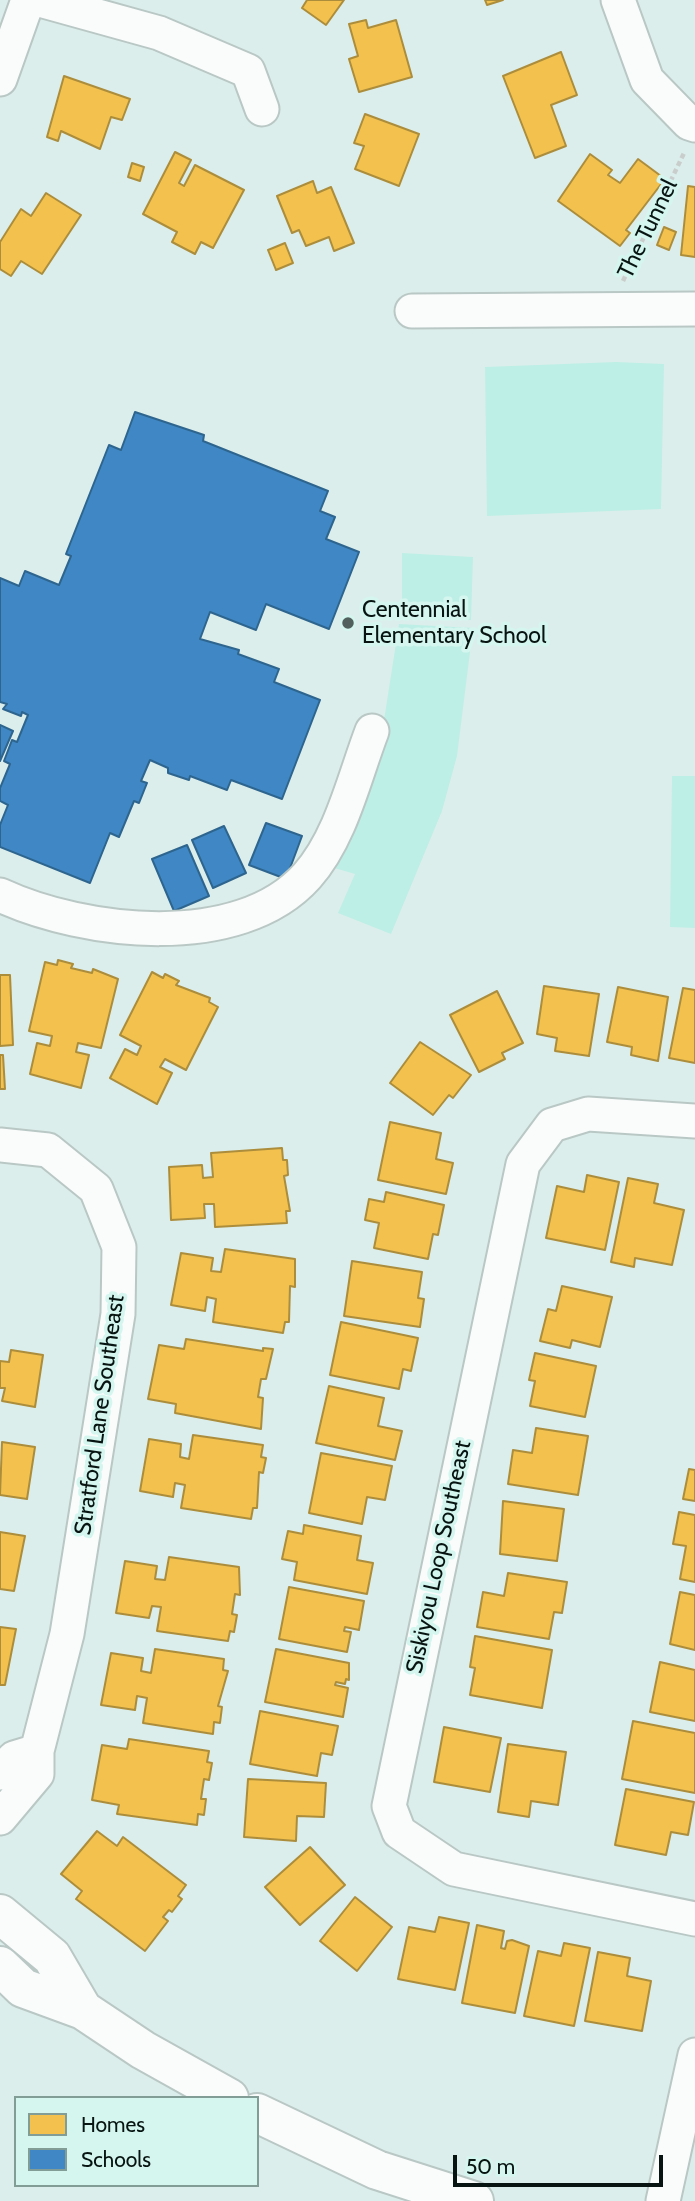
<!DOCTYPE html>
<html>
<head>
<meta charset="utf-8">
<style>
  body { margin:0 }
  #map { position:relative; width:695px; height:2201px; overflow:hidden; background:#dceeeb; font-family:Cabin,sans-serif }
  canvas { display:block }
  .legend { position:absolute; left:14px; top:2096px; width:245px; height:91px; box-sizing:border-box; background:#d4f6ef; border:2px solid #829c96; margin:0; padding:9px 12px; list-style:none; font-size:21px; color:#081411 }
  .legend li { display:flex; align-items:center; gap:14px; height:35px }
  .legend b { width:35px; border:2px solid #829c96 }
  .scale { position:absolute; left:453px; top:2155px; width:210px; height:32px; box-sizing:border-box; border:4px solid #081411; border-top:0; padding-left:9px; font-size:21px; line-height:24px; white-space:nowrap; color:#081411; -webkit-text-stroke:5px #d4f6ef; paint-order:stroke }
</style>
</head>
<body>
<div id="map">
<canvas width="695" height="2201"></canvas>
<ul class="legend">
<li><b style="height:19px;background:#f2c14e"></b>Homes</li>
<li><b style="height:19px;background:#3f88c5"></b>Schools</li>
</ul>
<div class="scale">50 m</div>
</div>
<script>
const context = document.querySelector('canvas').getContext('2d');
context.lineJoin = 'round';
function fill(path, color) {
  context.fillStyle = color;
  context.fill(path, 'evenodd');
}
function trace(path, color, width, dash) {
  context.strokeStyle = color;
  context.lineWidth = width;
  context.lineCap = dash ? 'butt' : 'round';
  context.setLineDash(dash || []);
  context.stroke(path);
}
function write(font, color, halo, rows, align = 'center') {
  context.font = font + ' Cabin,sans-serif';
  context.lineWidth = 7;
  context.setLineDash([]);
  context.textBaseline = 'middle';
  context.strokeStyle = halo;
  context.fillStyle = color;
  for (const [text, x, y, turn = 0] of rows) {
    context.save();
    context.translate(x, y);
    context.rotate((+turn || 0) * Math.PI / 180);
    context.textAlign = isNaN(turn) ? turn : align;
    if (halo) context.strokeText(text, 0, 0);
    context.fillText(text, 0, 0);
    context.restore();
  }
}
fill(new Path2D(`
  M616 362 664 364 661 509 487 516 485 367Z
  M402 553 473 557 471 620 402 619Z
  M399 624 473 628 457 756 442 811 391 934 338 913 355 874 331 867 382 733Z
  M672 776H695V928L670 927Z`), '#bdefe6');
const homes = new Path2D(`
  M307 0H344L326 25 302 8Z
  M485 0H503L487 5Z
  M366 20 368 28 396 20 412 77 359 92 349 59 358 56 349 24Z
  M561 52 577 95 551 105 566 146 535 158 503 76Z
  M64 76 130 99 122 120 111 117 100 149 61 131 58 141 47 137Z
  M365 114 419 134 399 186 355 169 364 146 354 143Z
  M175 152 191 160 179 183 184 186 195 165 244 190 213 248 201 242 195 254 172 242 177 232 143 214Z
  M590 154 612 170 608 175 620 183 638 159 665 179 626 230 630 233 620 246 558 201Z
  M132 163 144 167 140 181 128 177Z
  M313 181 317 193 331 187 354 243 334 251 329 237 306 246 299 230 292 233 277 196Z
  M688 186 695 187V257L681 255Z
  M46 193 81 215 42 274 21 261 11 276 0 269V242L21 209 31 216Z
  M664 227 676 232 669 250 657 245Z
  M285 243 293 263 276 270 268 250Z
  M58 960 73 964 71 968 92 973 93 969 118 979 101 1048 78 1043 76 1052 89 1055 81 1088 30 1074 37 1043 50 1046 52 1036 29 1031 45 962 57 965Z
  M152 972 163 978 165 974 179 981 176 985 210 998 209 1002 218 1007 186 1070 165 1059 160 1067 172 1073 157 1104 110 1078 125 1049 137 1055 141 1046 120 1035Z
  M0 975H10L13 1045 0 1046Z
  M544 986 599 994 589 1056 555 1051 557 1038 537 1034Z
  M618 987 668 997 658 1061 631 1055 632 1047 607 1042Z
  M683 988 695 990V1063L669 1058Z
  M497 991 523 1043 502 1053 505 1059 479 1072 450 1015Z
  M420 1042 471 1075 453 1098 449 1095 433 1115 390 1083Z
  M0 1055H3L5 1089H0Z
  M390 1122 441 1133 436 1159 453 1163 446 1194 378 1180Z
  M282 1148 283 1160H287L288 1175 284 1176 290 1211H286L287 1223 215 1227 214 1204H204L205 1218 171 1220 169 1167 202 1165 203 1178 213 1177 211 1153Z
  M587 1175 619 1182 605 1250 546 1238 557 1186 584 1192Z
  M628 1178 658 1184 654 1203 684 1210 672 1265 635 1258 634 1267 611 1262Z
  M386 1192 444 1205 438 1235 433 1234 428 1259 374 1248 379 1223 365 1220 369 1199 384 1202Z
  M225 1249 295 1259V1287L290 1286 289 1322H285L283 1333 213 1322 216 1299 207 1297 205 1311 171 1305 181 1253 213 1258 211 1271 221 1272Z
  M352 1261 422 1272 418 1298 424 1299 420 1327 344 1316Z
  M562 1286 612 1297 600 1347 572 1340 570 1348 540 1341 548 1309 556 1311Z
  M341 1322 418 1338 411 1371 403 1369 399 1389 330 1375Z
  M186 1339 263 1351V1348L273 1349 266 1379H261L258 1397 263 1398 261 1429 175 1413 176 1404 148 1399 159 1345 184 1349Z
  M11 1350 43 1355 35 1407 2 1401 5 1388H0V1361L9 1362Z
  M535 1353 596 1366 585 1417 530 1406 535 1381 529 1380Z
  M329 1386 384 1398 378 1426 402 1431 395 1460 316 1443Z
  M536 1428 588 1436 578 1495 508 1484 513 1450 532 1453Z
  M193 1435 263 1445 261 1457 266 1458 263 1473 259 1472 257 1508H253L251 1519 181 1508 185 1485 175 1483 173 1497 140 1491 149 1439 181 1444 180 1457 189 1459Z
  M2 1442 35 1447 27 1499 0 1495Z
  M321 1453 392 1466 385 1500 367 1497 362 1524 309 1513Z
  M689 1469 695 1470V1501L683 1499Z
  M503 1501 564 1509 557 1561 500 1554Z
  M679 1512 695 1515V1582L680 1579 686 1546 673 1544Z
  M304 1525 361 1536 357 1560 373 1563 367 1594 294 1580 297 1562 282 1559 288 1531 303 1534Z
  M0 1532 25 1536 14 1591 0 1589Z
  M169 1557 239 1567 240 1595 235 1594 232 1614 237 1615 234 1632 230 1631 228 1641 157 1631 161 1607 152 1606 149 1618 116 1613 125 1561 157 1566 155 1579 165 1580Z
  M508 1573 567 1582 562 1613 554 1612 549 1639 477 1627 483 1592 504 1596Z
  M289 1587 364 1601 359 1630 345 1627 344 1631 351 1632 347 1652 279 1639Z
  M680 1592 695 1595V1650L670 1644Z
  M0 1627 16 1629 5 1685H0Z
  M475 1636 552 1650 542 1708 470 1695 475 1668 470 1667Z
  M155 1649 224 1659 223 1670 228 1671 218 1706 222 1707 220 1723 214 1722 213 1734 143 1723 147 1698 137 1696 135 1710 101 1705 111 1653 143 1658 141 1671 151 1673Z
  M276 1649 349 1663V1680L346 1679 345 1684 336 1682 335 1685 348 1688 343 1717 265 1702Z
  M660 1662 695 1670V1721L650 1712Z
  M260 1711 338 1726 332 1755 321 1753 317 1776 250 1764Z
  M633 1721 695 1733V1793L622 1779Z
  M444 1727 501 1738 490 1792 434 1782Z
  M129 1739 209 1751 207 1762 212 1763 209 1780 204 1779 201 1799H206L204 1815 198 1814 197 1825 117 1814 119 1805 92 1800 102 1745 127 1749Z
  M508 1744 566 1752 558 1805 531 1801 529 1817 498 1812Z
  M248 1779 326 1783 324 1817 297 1816 296 1841 244 1837Z
  M626 1789 694 1802 688 1835 671 1832 666 1855 615 1845Z
  M97 1831 117 1846 123 1837 186 1885 178 1896 182 1899 172 1912 169 1910 163 1917 168 1921 145 1951 76 1899 82 1891 61 1874Z
  M310 1847 345 1885 300 1925 265 1887Z
  M355 1897 392 1927 357 1971 320 1941Z
  M439 1917 469 1923 455 1990 398 1979 409 1927 435 1932Z
  M477 1925 504 1931 501 1948 505 1949 507 1941 512 1940 529 1946 515 2013 462 2003Z
  M564 1943 590 1948 574 2026 524 2016 538 1951 561 1956Z
  M598 1952 630 1958 627 1976 651 1981 642 2031 585 2021Z`);
fill(homes, '#f2c14e');
trace(homes, '#ac8d3c', 2);
const schools = new Path2D(`
  M135 412 204 435 203 441 328 491 320 511 335 517 326 539 359 552 329 629 266 604 256 630 210 612 200 639 239 650 238 654 279 669 274 682 320 700 282 799 231 780 227 790 190 776 189 780 168 773V768L150 760 141 781 147 783 139 803 134 801 119 837 110 833 90 883 0 847V825L8 805 0 801V788L10 764 4 761 12 740 17 742 28 715 22 712 21 716 3 709 7 704 0 702V578L19 586 25 571 59 585 71 556 66 554 109 445 121 450Z
  M0 725 13 731 0 761Z
  M266 823 302 836 286 879 249 865Z
  M224 826 246 873 213 888 192 840Z
  M187 845 209 896 174 911 152 859Z`);
fill(schools, '#3f88c5');
trace(schools, '#2e658f', 2);
const minor = new Path2D(`
  M40 0 159 33 248 71 262 109
  M618 0 647 80 689 123 695 125
  M0 79 28 0
  M412 311 695 309
  M0 895C84 934 239 952 307 876 341 838 354 778 372 731
  M695 1121 588 1114 552 1125 523 1164 389 1806 399 1832 454 1869 695 1919
  M0 1145 48 1150 96 1189 119 1247 118 1314 67 1634 37 1751V1774L0 1818
  M0 1773 14 1758 37 1751
  M663 2201 695 2055`);
const major = new Path2D(`
  M0 1914 52 1957 83 2010
  M0 1966 23 1988 83 2010 143 2050 229 2098
  M257 2113 377 2170 474 2201`);
trace(minor, '#b9c8c5', 37);
trace(major, '#b9c8c5', 42);
trace(new Path2D(`
  M623 281 684 153`), '#c9cecd', 4.5, [5, 3.5]);
trace(minor, '#fafcfc', 33);
trace(major, '#fafcfc', 38);
for (const [x, y, r, color] of [
  [348,623,7,"#52605d"]
]) {
  const dot = new Path2D();
  dot.arc(x, y, r, 0, 2 * Math.PI);
  context.fillStyle = color;
  context.fill(dot);
  trace(dot, '#d4f6ef', 2.5);
}
write('23px', '#081411', '#d4f6ef', [
  ["The Tunnel",648,229,-64],
  ["Stratford Lane Southeast",100,1415,-82],
  ["Siskiyou Loop Southeast",439,1557,-78]
]);
write('23px', '#081411', '#d4f6ef', [
  ["Centennial",362,610],
  ["Elementary School",362,636]
], 'left');
</script>
</body>
</html>
